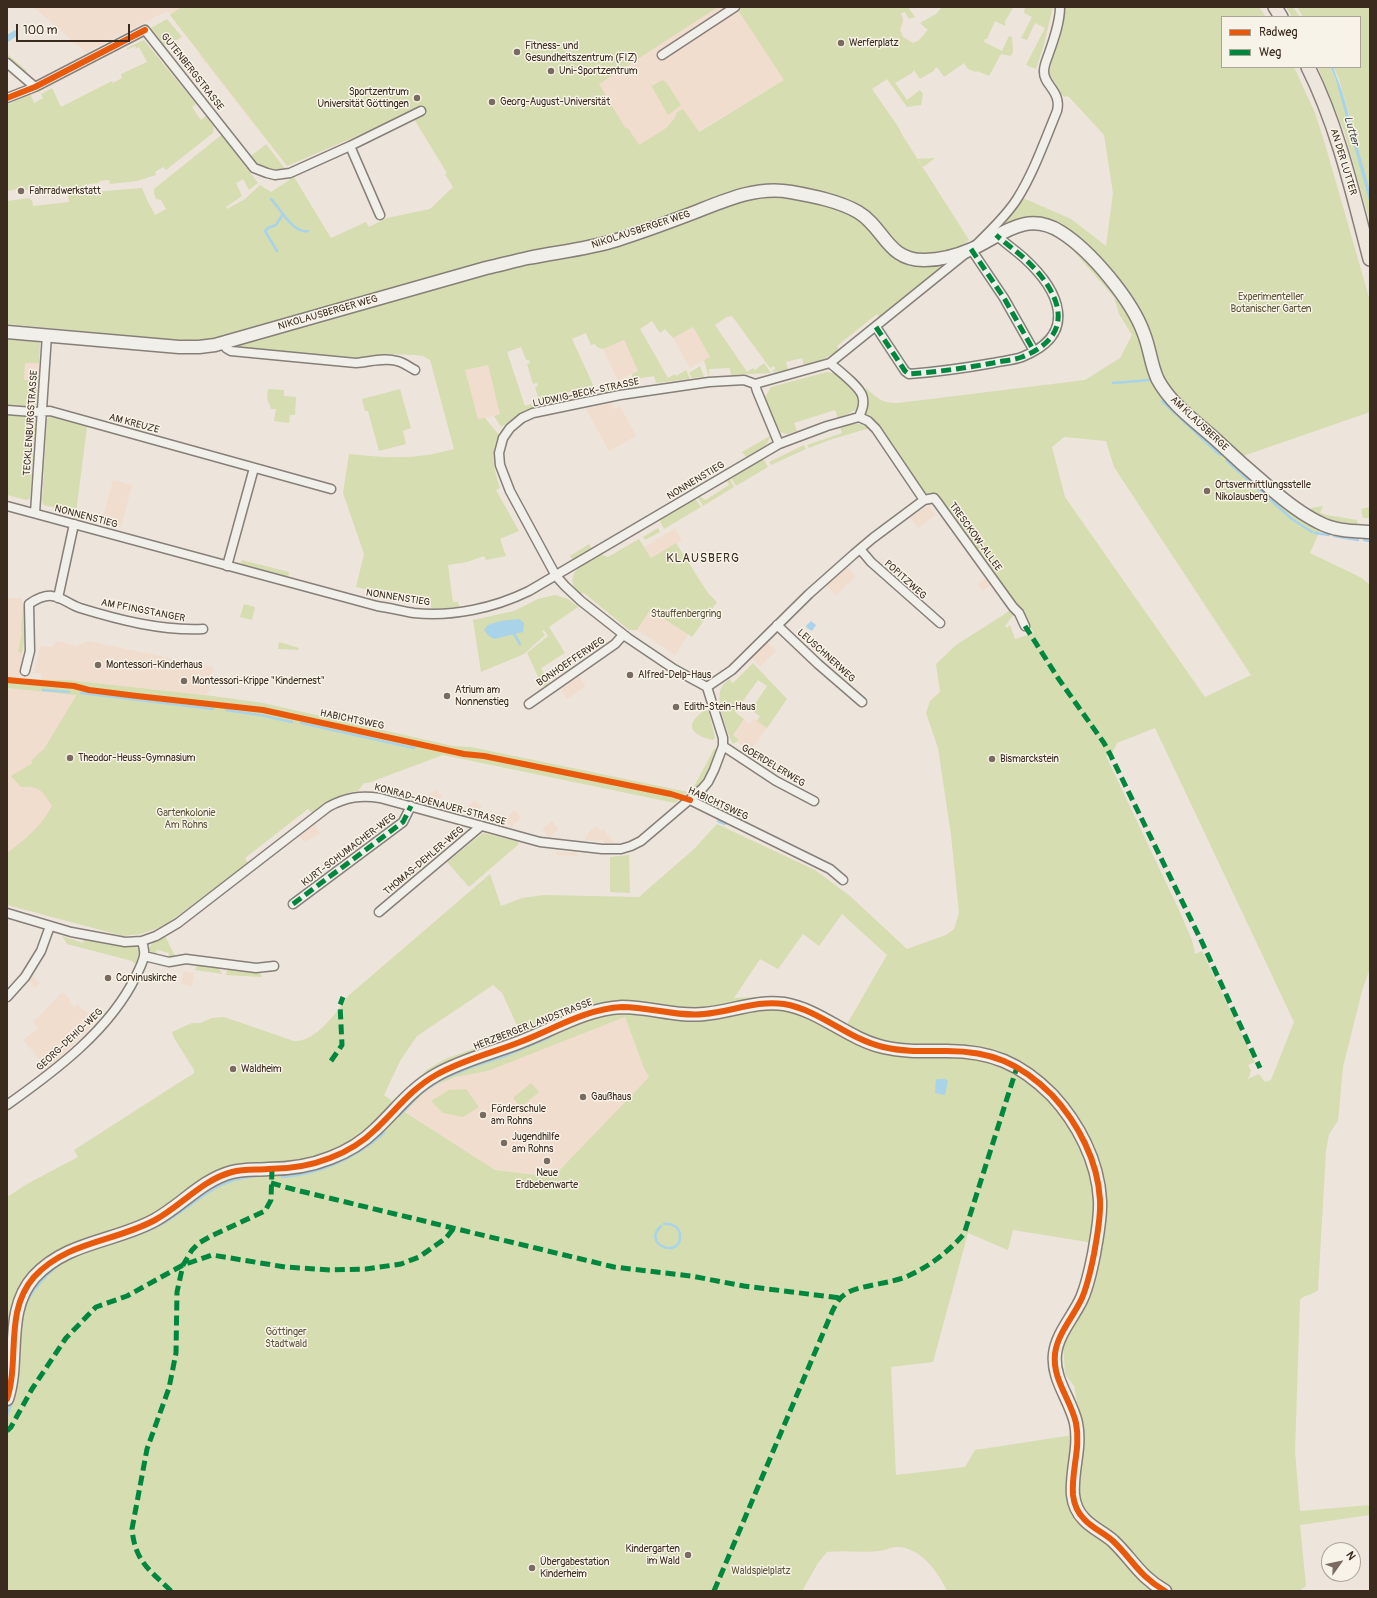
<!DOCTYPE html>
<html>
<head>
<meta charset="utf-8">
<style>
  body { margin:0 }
  #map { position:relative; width:1377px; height:1598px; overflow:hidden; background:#ede4db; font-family:Pangolin,sans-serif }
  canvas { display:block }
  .frame { position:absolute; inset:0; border:8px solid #3b2a1e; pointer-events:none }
  .legend { position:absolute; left:1221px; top:16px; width:140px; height:52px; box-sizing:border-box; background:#f7f3e8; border:1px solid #aca397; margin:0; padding:5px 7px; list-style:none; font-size:12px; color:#3b2a1e }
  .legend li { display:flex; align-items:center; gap:8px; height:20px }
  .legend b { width:20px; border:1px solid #aca397 }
  .north { position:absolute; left:1321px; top:1542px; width:40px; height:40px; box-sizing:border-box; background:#f7f3e8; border:1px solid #aca397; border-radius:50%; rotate:57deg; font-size:11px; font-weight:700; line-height:16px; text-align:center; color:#3b2a1e }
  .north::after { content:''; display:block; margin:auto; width:14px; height:18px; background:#796b60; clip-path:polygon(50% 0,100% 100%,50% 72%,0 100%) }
  .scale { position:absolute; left:16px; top:24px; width:114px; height:18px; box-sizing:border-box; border:2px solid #3b2a1e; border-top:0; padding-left:5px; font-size:12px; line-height:14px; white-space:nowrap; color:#3b2a1e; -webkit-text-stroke:3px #f7f3e8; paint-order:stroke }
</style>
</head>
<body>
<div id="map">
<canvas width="1377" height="1598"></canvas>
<div class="frame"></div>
<ul class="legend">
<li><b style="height:5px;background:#e8590c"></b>Radweg</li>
<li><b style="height:5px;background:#00873e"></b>Weg</li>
</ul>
<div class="north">N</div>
<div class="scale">100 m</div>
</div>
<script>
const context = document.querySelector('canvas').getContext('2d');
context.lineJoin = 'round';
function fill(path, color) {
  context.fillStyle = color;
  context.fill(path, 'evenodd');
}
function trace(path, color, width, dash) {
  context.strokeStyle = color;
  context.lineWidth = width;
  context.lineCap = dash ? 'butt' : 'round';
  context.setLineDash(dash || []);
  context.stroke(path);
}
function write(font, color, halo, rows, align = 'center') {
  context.font = font + ' Pangolin,sans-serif';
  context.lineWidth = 3;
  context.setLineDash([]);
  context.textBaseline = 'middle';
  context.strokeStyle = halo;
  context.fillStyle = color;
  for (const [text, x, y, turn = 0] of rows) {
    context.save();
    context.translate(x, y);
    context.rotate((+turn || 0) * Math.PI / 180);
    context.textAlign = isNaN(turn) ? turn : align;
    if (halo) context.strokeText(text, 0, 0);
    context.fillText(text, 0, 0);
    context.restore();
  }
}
fill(new Path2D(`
  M33 7H896L903 17V23L900 30 903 37 913 43 918 41 887 79 872 89 784 80 659 155 445 174 447 173 414 119 412 110 373 129 287 166 200 56 198 50 192 42H191L167 11 86 52Z
  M693 327 710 357 690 368 673 338Z
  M624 340 638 371 618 381 603 349Z
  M25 362 39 363 38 380H24Z
  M488 364 501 414 478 420 465 370Z
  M610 403 614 409 620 406 636 436 609 451 586 409Z
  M113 480 132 485 121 527 102 521Z
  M929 505 936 515 918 528 910 518Z
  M675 528 682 540 651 558 644 547Z
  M847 567 856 577 835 595 826 585Z
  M989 577 993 584 982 591 978 584Z
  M7 598H22L23 606H25L26 631 19 679 7 677Z
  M650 610 688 635 675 655 637 630Z
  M57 641 76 646 88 641 213 667 209 691 206 695 68 680 41 679V673H34L40 646 52 647Z
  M767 642 776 651 760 667 751 657Z
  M579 676 586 686 567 699 560 689Z
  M7 688 151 702 7 865Z
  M754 718 767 728 751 751 737 742 739 740 733 735 744 719 750 724Z
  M436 789 442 797 432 805 426 797Z
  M475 800 482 807 472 816 466 808Z
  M515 810 521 818 511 827 505 819Z
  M552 821 559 829 549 838 542 829Z
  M315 824 320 834 304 842 300 836Z
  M596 826 601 831 603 829 616 845 605 844 602 839 600 841 585 840 586 835Z
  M556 852 577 853V856L556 855Z
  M184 971 194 973 192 986 181 984Z
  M31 974 40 983 35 988 28 979Z
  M62 992 71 1000 69 1003 74 1007 77 1004 97 1021 63 1055 47 1068 23 1040 38 1028 33 1022Z
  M625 1017 644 1067 649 1077 553 1177 495 1170 405 1111 428 1089 435 1085 456 1077 488 1071Z`), '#f1ddce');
fill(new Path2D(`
  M181 7H718L599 84 626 129 628 128 639 145 666 128 674 119 677 112 683 109 699 132 784 80 738 10 743 7H908L915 17 909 19 905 12 901 13 903 20 900 30 903 37 913 43 918 41 928 30 920 23 936 14 942 7H1011L1013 8 1005 21V26L995 21 987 39H985L984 42 1002 51 1009 36 1012 37 1013 52 1011 56 1001 54 989 76 977 71 976 72 968 69 964 63 944 77 937 67 934 69 935 70 920 79 914 70 912 73 895 83 907 100 920 90 923 94 921 105 907 107 887 79 872 89 899 128 901 133 969 240 956 249 942 265 881 319 877 314 837 346 840 351 819 361 804 366 802 358 786 362 788 370 773 372 772 371 775 369 774 366 770 368 732 316 727 317 715 325 747 372 753 368 755 370 764 363 771 373 731 375 730 368 709 369V377L704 360 710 357 693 327 673 338 665 329 660 333 652 321 640 329 668 378 675 374 676 376 686 370 690 379 656 383 654 376 636 379V387L632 379V374L638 371 624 340 603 349 597 347 595 344 591 345 586 333 572 339 596 391 585 389 568 392 570 399 548 404 546 398 539 401 535 387 538 386 537 383 533 384 527 364 530 363 529 360H526L521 347 507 352 525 406 531 404 532 406 544 402 545 405 525 411 501 427 494 416 500 414 488 365 465 370 478 419 485 418 499 435C490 453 494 470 500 488L496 490 519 531 500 539 506 556 486 560 484 556 467 562 448 565 453 602H458L459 607 431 609V601L402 598 356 587 364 554 343 493 349 454C388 458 416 460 454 449L430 360 423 356 415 355 388 354 369 359 264 351 189 341 7 324V201L30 198V200H32L33 206 69 202 68 194 142 188 147 200 155 215 166 209 161 200 156 199 154 193V189L220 136H222L258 183 249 190 243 179 236 183 242 196 226 207 227 209 245 199 260 185 271 192 294 177 331 238 366 222 369 227 387 218 430 209 453 187 445 174 447 173 414 119 411 110 373 129 287 166 170 15Z
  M1025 7H1053L1043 48 1036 69 1026 65 1045 28 1035 23 1027 40 1021 38 1032 17 1024 13Z
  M1065 7H1259L1266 17H1222V67H1294L1315 113 1325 144 1370 301V412L1243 456 1283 492 1308 511 1311 508 1323 506 1320 513 1327 515 1357 520 1358 525 1325 519 1310 553 1362 578 1370 585V968L1362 991 1343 1067 1338 1121 1329 1134 1326 1151 1318 1290C1313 1295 1305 1294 1300 1300L1295 1451 1300 1511 1370 1505V1515L1300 1525 1306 1586 1299 1591H1172L1149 1576 1118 1541 1087 1517 1079 1504 1076 1492 1082 1459 1083 1432 1074 1386 1065 1374 1063 1343H1053L1077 1296 1091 1249 1088 1242 1013 1230 1008 1250 968 1233 933 1362 891 1367 896 1475 965 1467 975 1450 1073 1435C1073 1455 1065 1483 1069 1502 1071 1507 1074 1514 1078 1518 1086 1530 1101 1536 1111 1545 1127 1560 1137 1581 1157 1591H947C938 1571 919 1545 894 1547 889 1548 884 1551 879 1551 862 1553 844 1550 827 1552L818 1563 802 1591H7V1197L27 1184 78 1157 74 1150 194 1073V1070L174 1038 172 1032 192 1023H200L212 1018 224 1017 294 1041C316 1042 337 1012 348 996L490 874 501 906 522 898 544 895 639 897 694 849 717 824 815 870 850 896 907 949 946 935 954 929 959 913 951 835 938 748 926 713 930 701 940 692 936 664 956 645 1011 610 1014 614 1005 626 1007 628 1010 625 1015 639 1034 633 1022 614 939 499 926 494 876 423 872 419 865 415 867 404 866 388C878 399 882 403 898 403L1085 380 1120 358 1132 335 1119 314 1114 297 1071 248 1054 236 1042 231H1025L1008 237 1003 236C1042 215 1064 235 1090 262 1098 270 1107 278 1114 286 1120 294 1124 304 1130 312L1136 308C1119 285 1102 265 1081 245 1073 237 1065 228 1055 224 1047 221 1039 219 1031 219 1019 219 1009 227 999 229L1013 213 1023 198 1071 219 1106 246 1113 193 1104 135 1069 97 1066 96 1065 97 1062 95 1049 73ZM1064 437 1106 441 1114 467 1251 675 1205 697 1065 497 1052 447ZM1155 728 1294 1022 1271 1080 1265 1082 1259 1074 1248 1079 1251 1071 1248 1065 1255 1062 1202 951 1195 954 1192 940 1179 910 1106 756 1112 753 1117 743ZM842 914 887 955 847 1024 779 996 734 998 760 959 778 969 803 934 819 946ZM493 985 502 993 520 1032 445 1059 428 1069 392 1101 384 1095 400 1061 417 1036ZM625 1017 644 1068 649 1077 553 1177 495 1170 405 1112 428 1089 435 1085 456 1077 488 1071Z
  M1286 7H1293L1300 17H1292Z
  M1297 7H1370V222L1344 131 1318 67H1329L1335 77 1344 108 1359 150 1338 76 1333 67H1360V17H1303Z
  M167 19 182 37 167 46 164 45 151 28Z
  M144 40 196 104 192 107 201 120 206 116 214 127 213 133 166 170 163 167 155 172 156 175 137 181 110 184 109 180 99 181V183L88 184V186L29 192V190H25V188L7 191V105L30 93 34 103 43 98 41 94 52 88 61 107 112 81 113 83 122 78 121 74 147 62 139 47 136 49 135 46 127 50V48Z
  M7 54 27 71 25 73 7 58Z
  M648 80 652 86 662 80 666 82 681 105 668 115Z
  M266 144 286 170C273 172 259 168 250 157L251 156Z
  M935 158 923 167 918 159Z
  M7 338 37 340 40 344 39 363H25L24 380H38L36 407 34 409 7 406Z
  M700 366 704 377 692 378 689 373Z
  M827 372 836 374 860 399 857 409 838 419 835 410 794 423 797 431 787 434 780 432 765 397 771 387Z
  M614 384 617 390 605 393 603 389Z
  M268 389 284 390V396L296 397 295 415H290L289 423 274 421 276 409H271L267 398Z
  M400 389 411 428 403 431 406 444 379 451 368 411H365L362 399Z
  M7 413 34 415 36 417 30 498 27 500 7 495Z
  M51 416 87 427 76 513 44 505 42 501 47 419Z
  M852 424H860L870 428 829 440 809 448 807 445 842 433 840 427Z
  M770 436C769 447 754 452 746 457L742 452Z
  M804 445 806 449 771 465 769 462Z
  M762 457 768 467 736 486 730 476Z
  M729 477 734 487 703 506 697 496H699L705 500 707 499 729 485 726 479Z
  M694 497 701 507 664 529 659 519Z
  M1370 507V518H1363L1361 509Z
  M658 528 660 532 645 540 643 537Z
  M639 539 651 558 676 543 708 593 717 602 692 637 650 610 637 630H629L584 593 579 594C561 573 584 564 600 554L608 557Z
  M589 544 592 550 573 561 570 556Z
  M242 560 289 572 288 578 240 565Z
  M555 595 568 599 578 607 549 627 565 653 541 668 550 682 543 687 527 653 548 636 544 630 542 631 545 635 524 654 481 672 473 620 514 611 538 599Z
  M244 604 255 607 252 620 240 617Z
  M23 606H25L26 631 22 653 18 652 22 632 21 630Z
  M279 642 299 648 298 650 278 649Z
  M753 663 787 699 767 728 757 721 760 716 751 710 767 686 758 680 735 712 744 719 733 735 739 740 733 744C727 733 717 703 720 692 721 686 725 683 729 679L733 683Z
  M7 677 19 679 68 680 213 696 263 703 453 746 471 747 688 792 675 803 443 755 368 783H364L358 791C339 794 327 802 312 813L308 809 245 858 248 863 168 923 156 929 140 934 123 936 7 905V853C25 840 41 826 52 806 42 791 41 786 21 787L11 776 33 763 31 761 38 754 44 749 76 696V695L7 688Z
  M705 710 709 712 715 738 713 740C691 735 683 725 705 710Z
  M714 749H716C712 768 704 780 692 794H690Z
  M483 833 517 841 519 844 469 887 447 862Z
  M629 855 630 893 610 892V857Z
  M62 936 83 943 84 939C97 942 109 945 122 946 126 946 133 944 137 948 143 953 139 959 135 964L132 961 67 944Z
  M165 936 176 958 168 959 169 953 157 950 155 957 150 954 149 949 152 943Z
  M197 965 219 967 222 974 195 970Z
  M227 969 260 972 262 977 226 975Z
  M531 1083 539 1092 521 1107 513 1098Z
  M466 1089 479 1107 463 1117 443 1113 431 1101 449 1090Z`), '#d6ddb0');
fill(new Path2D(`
  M15 30 18 35 8 42 7 35Z
  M1330 67H1333L1342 91 1370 191V204L1335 77Z
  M519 619 524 623 523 632 494 639 488 635 484 630 488 625 500 621Z
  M811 621 816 625 812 631 807 628 806 626Z
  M938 1079H945L948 1081 945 1095 935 1093 936 1080Z`), '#a8d3e8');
trace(new Path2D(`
  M271 199C280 208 293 234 308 231
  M277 251 265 231 268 228 276 225 283 214
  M1113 383 1150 380
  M1162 401 1220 455
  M1227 461 1292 519 1312 532
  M1315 533 1329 535
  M1334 536 1358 540
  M1364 540 1370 541
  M513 632 520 644
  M43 690 69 692
  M81 693 213 709
  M226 710 260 715 292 722
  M301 723 414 748
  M718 821 725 824
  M399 1116 420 1094 442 1079 474 1066 505 1056 550 1037
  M282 1177C321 1174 355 1158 384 1133
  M661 1226C641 1245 681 1259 680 1236 680 1227 672 1223 664 1224
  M113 1243C132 1237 150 1231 167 1221 201 1200 215 1179 257 1176
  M23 1311C30 1290 49 1271 67 1259
  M7 1415C16 1396 19 1378 19 1358`), '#a8d3e8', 2.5);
const street = new Path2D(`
  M662 55 735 7
  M7 63 35 87
  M7 98 35 87 145 30 254 168 267 173 275 175 290 173 350 146 421 111
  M350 146 380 215
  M978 243C992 229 1007 215 1017 199 1034 172 1045 140 1057 111 1062 91 1043 85 1044 71 1044 65 1047 59 1049 53 1054 39 1060 22 1060 7
  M971 249 1004 298 1034 351
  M876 327 905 371 909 374C937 372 965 368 993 363 1002 361 1014 360 1022 357 1080 334 1059 290 1024 258 1015 250 1005 243 996 235
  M223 343 226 348 231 351 356 363C370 362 384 357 397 361 403 362 409 367 415 370
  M755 384 757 391 779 444
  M7 410 33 412 50 411 331 489
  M859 417 868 421 876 429 924 500
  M7 506 377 606C390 608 402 611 414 613 453 617 494 608 529 591L779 444 827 426 859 417C862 410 865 403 862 395 858 385 839 371 830 363
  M35 513 47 335
  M860 549 871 562 940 623
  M227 566 254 468
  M58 598 74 524
  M777 625 818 664 862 702
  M25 671 30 651 29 604C35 600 44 595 52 596 62 597 70 605 80 608 119 620 162 631 203 629
  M707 687 674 669 628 638 581 601 565 586 556 576 510 491 500 465 499 453 503 438 510 428 522 418 533 413 620 395 709 382 744 380 755 384 830 363 965 254
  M707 687 732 670 809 594 854 554 873 538 924 500 934 498 938 503 1013 607 1019 613 1025 626
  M529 704 615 644 623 635
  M723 746 776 781 814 801
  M690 800 830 869 843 880
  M293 904 403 822 411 806
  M379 912 481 826
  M7 913 71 932 125 942 142 941 156 936 178 923 328 807C346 797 361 795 380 798L540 842 602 849H621L631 846 641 841 702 789 708 782 714 770 723 746V738L707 687
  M144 956 169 962 186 959 256 968 274 966
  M7 997 25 977 41 951 50 926
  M7 1105C55 1071 110 1030 136 976 139 970 143 962 144 956 145 951 143 945 142 941`);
const secondary = new Path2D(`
  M7 332 179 347H199L215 345 486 268C500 265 514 261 528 258 558 252 588 249 617 240 645 231 672 221 698 211 728 199 758 186 791 192 813 196 839 201 858 212 885 228 887 261 925 260 940 260 958 255 972 249 1002 235 1026 210 1061 232 1091 251 1132 300 1144 334 1150 349 1151 366 1158 380 1171 404 1195 421 1214 438 1232 455 1251 472 1270 488 1285 501 1300 513 1318 522 1334 531 1352 531 1370 532
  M7 1399C20 1359 4 1311 34 1277 67 1241 115 1242 155 1220 182 1205 202 1180 232 1172 244 1169 256 1170 268 1169 289 1169 310 1166 330 1158 346 1152 363 1142 376 1129 396 1110 411 1089 436 1075 462 1060 492 1053 520 1042 554 1029 585 1009 622 1007 650 1007 677 1017 704 1014 731 1012 756 1000 784 1004 820 1010 848 1039 883 1047 904 1052 925 1051 947 1051 991 1051 1020 1063 1052 1095 1078 1123 1098 1161 1100 1200 1101 1218 1097 1236 1094 1254 1091 1269 1088 1284 1082 1298 1074 1316 1057 1334 1055 1354 1052 1379 1071 1400 1076 1423 1081 1448 1071 1471 1073 1495 1074 1504 1078 1513 1084 1519 1092 1528 1104 1533 1113 1541 1133 1560 1139 1576 1165 1591`);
const primary = new Path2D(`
  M1275 7 1281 17
  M1308 67C1338 127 1353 194 1370 259`);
trace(street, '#867f78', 11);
trace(secondary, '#867f78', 15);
trace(primary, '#867f78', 16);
trace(street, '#f1efea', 8);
trace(secondary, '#f1efea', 12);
trace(primary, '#ece6dd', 13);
trace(new Path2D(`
  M971 249 1004 298 1034 351
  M876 327 905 371 909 374C937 372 965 368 993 363 1002 361 1014 360 1022 357 1080 334 1059 290 1024 258 1015 250 1005 243 996 235
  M1025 626 1058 678 1104 743 1110 754 1201 940 1260 1068
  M293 904 403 822 411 806
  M331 1061 342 1045 340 1005 343 997
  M271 1183 296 1190 614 1267 691 1276 744 1286 840 1298
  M7 1431 11 1427 32 1389 66 1338 96 1307 127 1296 183 1265 212 1255 285 1267 330 1270 366 1269 401 1264 419 1257 446 1238 454 1228
  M171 1591C150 1570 135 1562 132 1529L147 1449 169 1388 176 1353 177 1292 183 1265 192 1250 199 1243 211 1236 265 1211 271 1200 272 1169
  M714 1591 832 1312C835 1306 838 1299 844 1295 856 1285 891 1284 908 1276 930 1266 948 1252 964 1234L1017 1067`), '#00873e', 5, [10, 5]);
trace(new Path2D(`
  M7 98 35 87 145 30
  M7 680 74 686 89 690 137 696 263 710 464 754 484 756 671 794 690 800
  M7 1399C20 1359 4 1311 34 1277 67 1241 115 1242 155 1220 182 1205 202 1180 232 1172 244 1169 256 1170 268 1169 289 1169 310 1166 330 1158 346 1152 363 1142 376 1129 396 1110 411 1089 436 1075 462 1060 492 1053 520 1042 554 1029 585 1009 622 1007 650 1007 677 1017 704 1014 731 1012 756 1000 784 1004 820 1010 848 1039 883 1047 904 1052 925 1051 947 1051 991 1051 1020 1063 1052 1095 1078 1123 1098 1161 1100 1200 1101 1218 1097 1236 1094 1254 1091 1269 1088 1284 1082 1298 1074 1316 1057 1334 1055 1354 1052 1379 1071 1400 1076 1423 1081 1448 1071 1471 1073 1495 1074 1504 1078 1513 1084 1519 1092 1528 1104 1533 1113 1541 1133 1560 1139 1576 1165 1591`), '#e8590c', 6);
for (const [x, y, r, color] of [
  [841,43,4,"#796b60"],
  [517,52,4,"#796b60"],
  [551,71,4,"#796b60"],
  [417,98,4,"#796b60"],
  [492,102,4,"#796b60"],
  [21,191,4,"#796b60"],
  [1207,491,4,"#796b60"],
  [98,665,4,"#796b60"],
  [630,675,4,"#796b60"],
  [184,681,4,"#796b60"],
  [447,696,4,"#796b60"],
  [676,707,4,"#796b60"],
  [70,758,4,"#796b60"],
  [992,759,4,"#796b60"],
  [108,978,4,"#796b60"],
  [233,1069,4,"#796b60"],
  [583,1097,4,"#796b60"],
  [483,1115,4,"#796b60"],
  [504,1143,4,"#796b60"],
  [547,1161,4,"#796b60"],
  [688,1555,4,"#796b60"],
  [532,1568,4,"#796b60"]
]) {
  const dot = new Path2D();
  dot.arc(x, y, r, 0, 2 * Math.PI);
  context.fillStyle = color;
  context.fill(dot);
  trace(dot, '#f7f3e8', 1.5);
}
write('10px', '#3b2a1e', '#f7f3e8', [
  ["Werferplatz",849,43],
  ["Fitness- und",525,46],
  ["Gesundheitszentrum (FIZ)",525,58],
  ["Uni-Sportzentrum",559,71],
  ["Sportzentrum",409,92,"right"],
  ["Universität Göttingen",409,104,"right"],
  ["Georg-August-Universität",500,102],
  ["Fahrradwerkstatt",29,191],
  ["Ortsvermittlungsstelle",1215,485],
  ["Nikolausberg",1215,497],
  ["Montessori-Kinderhaus",106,665],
  ["Alfred-Delp-Haus",638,675],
  ["Montessori-Krippe \"Kindernest\"",192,681],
  ["Atrium am",455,690],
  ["Nonnenstieg",455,702],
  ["Edith-Stein-Haus",684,707],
  ["Theodor-Heuss-Gymnasium",78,758],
  ["Bismarckstein",1000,759],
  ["Corvinuskirche",116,978],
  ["Waldheim",241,1069],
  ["Gaußhaus",591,1097],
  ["Förderschule",491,1109],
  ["am Rohns",491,1121],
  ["Jugendhilfe",512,1137],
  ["am Rohns",512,1149],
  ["Neue",547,1173,"center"],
  ["Erdbebenwarte",547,1185,"center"],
  ["Kindergarten",680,1549,"right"],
  ["im Wald",680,1561,"right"],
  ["Übergabestation",540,1562],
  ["Kinderheim",540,1574]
], 'left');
write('10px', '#3b2a1e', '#f7f3e8', [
  ["GUTENBERGSTRASSE",192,72,52],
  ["AN DER LUTTER",1343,162,73],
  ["NIKOLAUSBERGER WEG",641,230,-18],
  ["NIKOLAUSBERGER WEG",328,313,-16],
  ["LUDWIG-BECK-STRASSE",586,393,-12],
  ["TECKLENBURGSTRASSE",31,423,-86],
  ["AM KREUZE",134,424,15],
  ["AM KLAUSBERGE",1199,424,43],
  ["NONNENSTIEG",696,481,-31],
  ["NONNENSTIEG",86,517,15],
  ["TRESCKOW-ALLEE",975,537,54],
  ["POPITZWEG",905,580,42],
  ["NONNENSTIEG",398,598,9],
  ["AM PFINGSTANGER",143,611,11],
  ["LEUSCHNERWEG",826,656,42],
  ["BONHOEFFERWEG",571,662,-34],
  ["HABICHTSWEG",352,720,12],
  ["GOERDELERWEG",773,766,31],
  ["HABICHTSWEG",718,804,25],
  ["KONRAD-ADENAUER-STRASSE",440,805,15],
  ["KURT-SCHUMACHER-WEG",349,850,-37],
  ["THOMAS-DEHLER-WEG",424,861,-40],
  ["HERZBERGER LANDSTRASSE",533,1025,-21],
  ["GEORG-DEHIO-WEG",70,1040,-43]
]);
write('10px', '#5d553a', '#f7f3e8', [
  ["Experimenteller",1271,297],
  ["Botanischer Garten",1271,309],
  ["Stauffenbergring",686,614],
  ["Gartenkolonie",186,813],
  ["Am Rohns",186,825],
  ["Göttinger",286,1332],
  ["Stadtwald",286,1344],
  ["Waldspielplatz",761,1571]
]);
write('italic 11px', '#4f5252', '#f7f3e8', [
  ["Lutter",1351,131,74]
]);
context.letterSpacing = '1px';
write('12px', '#3b2a1e', '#f7f3e8', [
  ["KLAUSBERG",703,559]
]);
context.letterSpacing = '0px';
</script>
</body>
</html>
